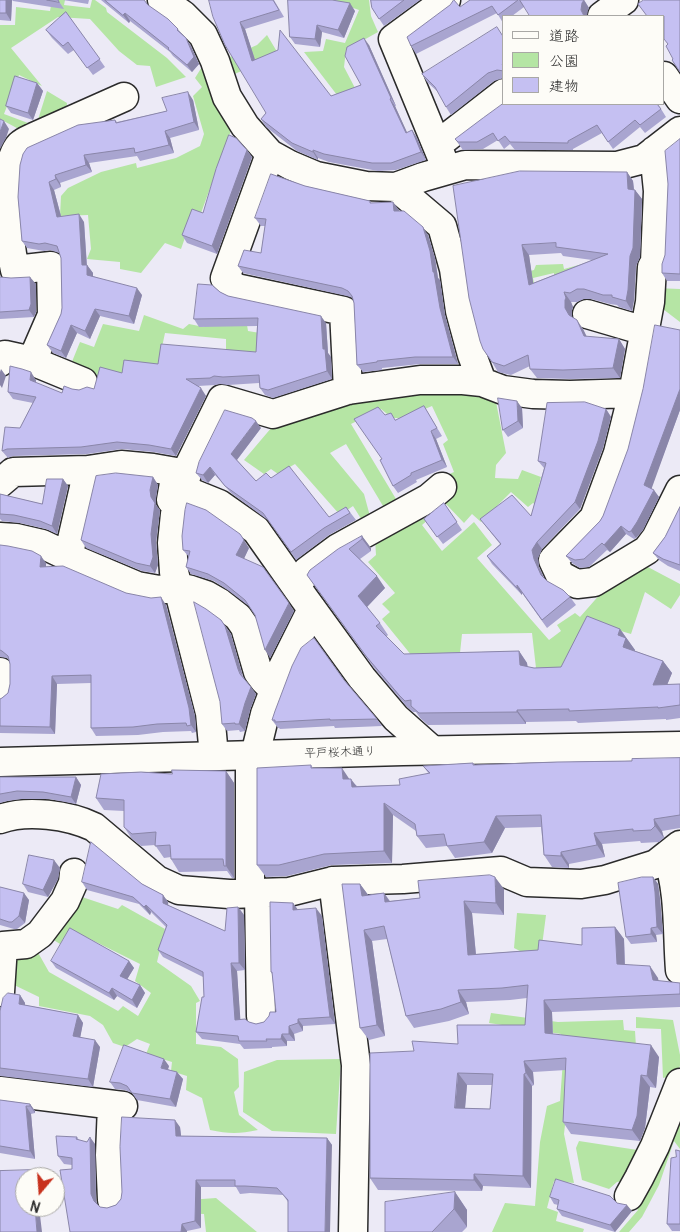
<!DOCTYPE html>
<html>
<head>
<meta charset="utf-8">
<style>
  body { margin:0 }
  #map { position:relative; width:680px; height:1232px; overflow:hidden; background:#eceaf6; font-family:Pangolin,"Klee One",sans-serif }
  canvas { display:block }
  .legend { position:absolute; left:502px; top:15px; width:162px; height:90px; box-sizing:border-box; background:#fdfcf7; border:1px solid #a9a8a5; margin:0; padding:6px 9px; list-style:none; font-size:15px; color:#2b2b2b }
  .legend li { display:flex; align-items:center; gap:10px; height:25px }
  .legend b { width:25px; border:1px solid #a9a8a5 }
  .north { position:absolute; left:15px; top:1167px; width:50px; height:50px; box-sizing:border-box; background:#fdfcf7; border:1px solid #a9a8a5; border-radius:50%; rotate:198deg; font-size:14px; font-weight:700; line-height:20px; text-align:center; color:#2b2b2b }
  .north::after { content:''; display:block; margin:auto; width:18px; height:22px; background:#c8321e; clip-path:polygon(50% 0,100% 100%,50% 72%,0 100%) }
</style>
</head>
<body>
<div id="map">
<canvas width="680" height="1232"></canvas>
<ul class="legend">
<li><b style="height:6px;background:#fdfcf7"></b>道路</li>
<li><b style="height:14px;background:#b5e5a4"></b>公園</li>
<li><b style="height:14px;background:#c5c0f2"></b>建物</li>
</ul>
<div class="north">N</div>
</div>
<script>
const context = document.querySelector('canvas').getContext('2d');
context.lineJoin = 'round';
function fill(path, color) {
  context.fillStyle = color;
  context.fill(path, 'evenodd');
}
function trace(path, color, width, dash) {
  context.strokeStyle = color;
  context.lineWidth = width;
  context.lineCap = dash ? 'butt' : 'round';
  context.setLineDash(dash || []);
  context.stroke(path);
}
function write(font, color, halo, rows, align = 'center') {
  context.font = font + ' Pangolin,"Klee One",sans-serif';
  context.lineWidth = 4;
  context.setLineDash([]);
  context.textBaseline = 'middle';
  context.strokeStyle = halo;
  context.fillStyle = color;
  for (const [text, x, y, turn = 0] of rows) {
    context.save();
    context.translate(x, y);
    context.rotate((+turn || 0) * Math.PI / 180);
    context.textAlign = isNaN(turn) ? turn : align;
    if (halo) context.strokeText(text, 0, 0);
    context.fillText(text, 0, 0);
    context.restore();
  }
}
fill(new Path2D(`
  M52 0H65L64 5 90 8 92 0H95L106 8 107 12 167 58 186 77 156 87 150 66 137 65 119 51 90 19 58 17 11 48 42 86 19 75 4 114 36 126 47 91 67 103 65 117 28 134 0 119V25H15L16 7 50 11Z
  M333 0H369L371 16 378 32 346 50 344 67 355 88 337 95 304 52 323 51 326 39 345 43 359 10 333 1Z
  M267 35 282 60H268L232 75 225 59 257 45Z
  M205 62 233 125 201 213 194 212 181 249 165 243 141 273 120 269V262L87 259 91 249 88 215 60 216 61 196 68 188 101 172 136 163 137 168 176 158 200 146 204 134 193 96 202 87 195 78Z
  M597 260 554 281V273L533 278 534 283 509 289 504 278 534 270 536 265 563 264 564 269Z
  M655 288 680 289V322L655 303Z
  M144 315 183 329 189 324 204 327 208 321 247 325 248 331 266 334 295 356 226 350V339L165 333 158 366 97 380 69 369 80 342 94 347 103 324 139 331Z
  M432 391 485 393 496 402 506 453 496 465 495 478 518 479 522 470 541 477 536 498 557 520 533 503 528 507 511 492 481 522 472 514 464 523 446 504 422 525 442 551 474 522 492 545 477 558 549 640 561 631 557 625 575 613 580 617 609 584 646 566 680 584V595L671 609 645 592 631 634 591 622 582 669 536 668 532 633 462 634 460 653 416 661 382 619 390 612 382 604 395 593 368 562 376 555 375 539 440 478 454 472 443 444 448 440 432 406 404 418H392L381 409 351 424 399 504 386 511 346 444 330 453 364 494 371 520 365 525 353 506 340 515 295 464 278 474 271 469 264 474 244 460 272 427 369 396Z
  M82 897 118 909 122 905 165 929 157 962 191 986 200 1001 196 1003V1044L221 1047 238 1059 239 1087 234 1092 239 1115 258 1130C239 1134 229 1134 210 1130L202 1098 186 1090 187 1076 171 1071 172 1062 146 1054 150 1044 137 1039 125 1047 113 1043 103 1025 90 1016 39 1006V997L10 983V954L36 949 49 972 118 1011 123 1006 138 1016 151 993 135 981 140 964 70 929 60 944 49 937Z
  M517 913 546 915 540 961 514 948Z
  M491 1013 558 1022 623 1020 624 1030 635 1031 636 1047 568 1098 564 1134 574 1183 554 1181 547 1208 558 1212 556 1221 584 1229 583 1232H492L505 1203 535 1206 540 1142 547 1106 560 1101 563 1060 561 1034 489 1023Z
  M636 1017 673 1020 680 1055V1066L676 1074 663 1078 661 1029 636 1028Z
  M341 1059 336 1134 272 1131 243 1112 244 1072 277 1060Z
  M680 1101V1149L674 1141 659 1185 642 1217 629 1232H619L638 1210 631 1205Z
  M579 1141 644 1151 634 1179 617 1182 609 1189 582 1180 576 1148Z
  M216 1198 257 1232H206L204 1214 175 1213 174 1201Z`), '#b5e5a4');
const minor = new Path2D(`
  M162 0 183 15 203 35 215 61 227 97 245 126 270 154 290 165 316 176 366 186 396 187 423 177 465 165 617 166 644 159 680 131
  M446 0 393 39 447 170
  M602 16 624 0
  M664 76 680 99
  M437 145 504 93
  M654 151 658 191 655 262 652 267 650 302 633 393 618 453 594 518 553 560 560 575 577 584 594 582 647 550 656 538 680 490
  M270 154 225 278 236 288 344 311 348 390
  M396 187 442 226 454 269 460 311 472 355 482 382
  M587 314 645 331
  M32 361 83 382
  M0 362 5 355 32 361 52 315 51 266 15 270C9 242 0 166 20 145 24 141 30 139 34 137L124 97
  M0 483 13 472 88 470 121 465 153 468 176 472 171 500
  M182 489 219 504 256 530 304 598 362 678 396 718 432 750
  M0 537 16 538 42 544 78 561 137 586 159 590 178 587 191 590 206 595 220 603 238 617 245 627 258 672 264 680 274 690
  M68 557 88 470
  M296 586 307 571 338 548 429 498 442 487
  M0 672V692
  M255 755 265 714 283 667 312 609
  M214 756 210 713 174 572 172 543 175 514 190 464 222 399 273 414 348 390 420 380H463L482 382 503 390 533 394 570 395 633 393
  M0 819C27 809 69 815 94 827L157 880 179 890 229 894 289 892 333 881 403 879 501 871 527 882 581 884 605 880 656 864 680 845
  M667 856C680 891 677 933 680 970
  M333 881 356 1065 353 1232
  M250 893V755
  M259 893 261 1016
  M0 992 3 946 26 944 40 934 65 901 73 883 74 873
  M0 1091 123 1106
  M112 1105 110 1155 112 1200
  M629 1196 639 1178 655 1146 680 1083`);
const major = new Path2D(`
  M0 762 403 751 680 746`);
trace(minor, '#2b2b2b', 31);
trace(major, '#2b2b2b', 31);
trace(minor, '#fdfcf7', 28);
trace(major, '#fdfcf7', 28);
fill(new Path2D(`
  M0 0H12L11 21 0 20Z
  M12 0H58L64 9 13 1Z
  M63 0H89L88 4Z
  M101 0H144L148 5 178 29 191 46 199 64 192 72 173 56 170 52 130 21 129 23Z
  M209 0H274L284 17 245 29 255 60 331 96 361 85 369 45 396 106H395L407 133 412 130 417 138 426 160 396 170 378 171 329 162 318 158V160L297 151 266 127 261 119 266 113Z
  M288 0 355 11 344 38 322 32 320 47 295 44 290 37Z
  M371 0H420L384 26 372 8Z
  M470 0H584L589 8 588 10 524 7 512 16H504V22L503 23 497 13 416 54 411 46Z
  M66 12 105 67 93 75 74 50 68 54 52 38 46 30Z
  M504 37V78L494 81 451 115 446 107 438 92 427 82 422 74Z
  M37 83 43 91 33 120 11 113 6 106Z
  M193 100 199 130 170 138 174 153 140 161 137 156 89 163 92 172 60 183 61 187 54 190 61 216 84 222 87 265 93 273V276L142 295 134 324 100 316 90 339 77 333 66 358 53 353 47 345 61 314 62 308 61 258 59 253 50 250 44 251 27 248 22 241 18 197 115 120 117 122 167 111Z
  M658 104 666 117 645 133 640 127 613 149 602 133 573 149V150H515L510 144 504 149 498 140 483 149 463 150 455 139Z
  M680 139V281H667L662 273 665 255Z
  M247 150 252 157 217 254 187 243 182 235 203 213Z
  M627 172 633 181 634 190H635L642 199 640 257 636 266 634 300 632 311 619 307 617 305 610 304 591 299H584L577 302H571L573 307 572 310V317L583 329 587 337 619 339 625 349 620 378 570 379 537 378 530 369V366L511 375 498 372 492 362 453 186ZM561 253 563 256 592 260 533 283 529 255Z
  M305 186 370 201 371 203 393 202 399 211 428 235 435 258 438 278 440 280 445 315 458 364H420L382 368V370L363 372 357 365 354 303 353 298 347 296 243 273 238 266 261 253 265 226H261L255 218Z
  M0 276V277L36 284V312L34 317 0 319Z
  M220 292 228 296 326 323 328 353 331 357 332 379 273 398 265 395 260 388 259 383 228 385 220 384 215 385 198 386 206 396 176 456 154 452 122 449 87 454 13 456 8 458 2 451 20 428 33 403 13 399 8 392 36 380V383L62 393 72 389 79 390 94 389 122 373 158 364 256 352 257 326 199 327 194 319Z
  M680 330V410L651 488 659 497 643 530 636 538 634 539 626 534 610 552 607 550 589 567 580 568 572 563 566 556 600 521 603 516Z
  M424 406 442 436 436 439 447 467 416 480 417 482 398 493 393 486 382 459 385 415 396 420Z
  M522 408 523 428 508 437 503 430Z
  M606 409 611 417 603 448 580 509 542 549 538 558 539 567 544 578 547 581 570 597 576 605 547 628 522 593V595L492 564 487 556 500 544 480 519 531 516 544 468 538 461Z
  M261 428 237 460 256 481 271 478 329 517 346 507 356 520 329 535 296 560 269 521 231 493 215 475 208 483 202 480 196 473Z
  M153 477 158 485 156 498V505L160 510 156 542 158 565 155 573 142 571 86 548 81 540Z
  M63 479 68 486 57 534 46 529 20 523 2 521 0 519V494L42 504Z
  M444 503 462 530 443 544 424 519Z
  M680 507V571L668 566 659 560 653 553 665 537Z
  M362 536 371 548V551L360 559 385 588 367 607 380 623 388 635 386 637 404 654 519 651 527 663 528 667 534 668 561 667 620 629 635 650V651L663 661 672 673 667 685 680 684V718L666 720V719L578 723 576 721 526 722V724L428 725 420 718 416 712H413L407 707 374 668 307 575Z
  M0 545 46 563V567L126 593 166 605 195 716 196 732 192 733 191 731 163 732 138 735 96 736 91 728V683L57 684 55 734 0 733V699L2 698 8 693 10 684V664L9 660 7 658 0 657Z
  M249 548 244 558 294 611 270 658 255 615 250 607 229 591 214 581 191 574 186 567 189 557 183 550Z
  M221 620 231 634 243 677 256 694 250 710 245 731 240 732 239 730 227 731 222 724Z
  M344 680 377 719 382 726 335 728 334 726 280 729 279 728H278L272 720Z
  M680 758V828L662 831 664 838 659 842 641 843 640 841 602 844 605 857 569 864V868L552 867 544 855 541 827 505 828 492 853 455 858 447 846 426 848 417 836 416 831 393 815 392 863 332 865 287 876 266 877 257 865 311 765 313 768 349 779 357 786 400 785 429 774 423 766 473 763 475 765 632 761Z
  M226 771 234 783V878H232L227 871 179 872 171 859V857L164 858 155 845 141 846 132 839 124 827V811L104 810 96 798 172 774Z
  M0 777H76L81 785 76 804 49 799H22L7 801 0 803Z
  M60 868 58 879 48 897 28 892 23 884Z
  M653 877 658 884 660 899 663 934 656 935 657 942 631 944 626 937Z
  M82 882 142 884 163 895 168 902V905L225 931 238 907 244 915 245 970 237 971 240 1020 256 1024 264 1022 276 1012 272 974 271 972 293 903 298 910 322 916 335 1024 303 1026V1031L294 1034 295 1041H287V1046L272 1047V1048L244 1049 240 1044 202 1039 196 1032 204 997 203 977 163 957 158 950 166 927 151 912 150 915 139 904 87 890Z
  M360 884 368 895 384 893 390 901 504 889V915L472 913 476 954 538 950 582 945 615 927 624 939 625 964 658 978V981L680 983V1007L552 1012 553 1034 659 1057 656 1088 650 1087 645 1128 640 1141 571 1134 563 1122 566 1070 533 1072 534 1085 532 1086 531 1188 483 1186 482 1191 378 1190 370 1178 414 1051 458 1044 525 1025 527 998 510 1000 466 1002 469 1014 449 1021 414 1028 406 1016 387 939 372 941 385 1036 369 1040 360 1028ZM467 1085H492L490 1109 465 1108Z
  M0 887 29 900 25 923 17 929H14L0 925Z
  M51 961H129L134 968 127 979 140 985 145 993 137 1008 117 996 114 1000 56 968Z
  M20 995 25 1003V1005L78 1015 83 1023 80 1037 100 1047 93 1087 0 1076V1011Z
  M169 1066 168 1069 183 1079 176 1107 137 1100 132 1093 125 1090 115 1089 110 1082Z
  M0 1100 30 1104 35 1111V1113L31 1114 35 1159 0 1153Z
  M180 1127 181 1136 327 1138 332 1145 288 1202 283 1195 250 1193 240 1194 236 1187H201V1228L187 1231V1232H70L72 1165 64 1164 58 1156 77 1137 79 1140 95 1144 96 1201 98 1205 100 1207 107 1208 116 1205Z
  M680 1151V1231H672L667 1224 676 1157Z
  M455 1192 467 1210V1227L462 1232H385Z
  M550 1197 617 1203 632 1211 615 1232 562 1216 557 1209 558 1205 554 1204Z`), '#a9a5d0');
fill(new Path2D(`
  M6 0H12L11 21 6 13Z
  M584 0 589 8 588 10 587 16H584L581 10 582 3Z
  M350 3 355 11 344 38 338 30Z
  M125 13 130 21 129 23 123 15Z
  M240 22 245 29 258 69 252 61Z
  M317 25 322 32 320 47 315 39Z
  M186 38 191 46 199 64 192 72 187 65Z
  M364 38 369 45 396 106 391 98Z
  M37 83 43 91 33 120 28 113Z
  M188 92 193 100 199 130 194 122Z
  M390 99 395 106 411 141 406 133Z
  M4 121 9 129 6 138 0 149V132Z
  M412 130 417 138 426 160 421 152Z
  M165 131 170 138 174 153 169 145Z
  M247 150 252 157 217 254 212 246Z
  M313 150 318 158V160L313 152Z
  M84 155 89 163 92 172 86 165Z
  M627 172 633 181 635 199 628 189Z
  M55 175 60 183 61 187 56 179Z
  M49 182 54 190 63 224 57 217Z
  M635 190 642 199 640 257 636 266 634 300 632 311 626 301Z
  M393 202 399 210V218L394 211Z
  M79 214 84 222 87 270V265L93 273V282L87 275 82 265Z
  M423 227 428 235 435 258 438 278 440 280 445 315 458 364 453 357 440 308 433 272Z
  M522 245 529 255 535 295 529 285Z
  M30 277 36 284V312L34 317 29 310Z
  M137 288 142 295 134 324 129 316Z
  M564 292 571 302 573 307 572 310V318L569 315 565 308Z
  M95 309 100 316 90 339 85 331Z
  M321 316 326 323 328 353 331 357 332 379 327 371 323 349Z
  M577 320 583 329 591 346 584 336Z
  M71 325 77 333 66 358 61 351Z
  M619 339 625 349 620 378 613 368Z
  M1 369 6 376 2 388 0 385V372Z
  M31 372 36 380 35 388 30 380Z
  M201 388 206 396 176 456 171 449Z
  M680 389V410L650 493 644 485Z
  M517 401 522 408 523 428 518 421Z
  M606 409 611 417 603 448 580 509 575 502Z
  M256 421 261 428 236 461 231 454Z
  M431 431 436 439 447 467 442 460Z
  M210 467 215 475 208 483 203 475Z
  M153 477 158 485 156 498V505L160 510 156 542 158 565 155 573 150 566 151 497 150 490Z
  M63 479 68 486 57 534 52 526Z
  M654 490 659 497 643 530 636 538 631 531Z
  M621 526 626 534 610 552 604 545Z
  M362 536 371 548V551L362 539Z
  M244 540 249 548 242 563 236 555Z
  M537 542 542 549 538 558 539 567 546 582 541 575 534 559 532 550Z
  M41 556 46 563V574L40 567Z
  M377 576 385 588 366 608 358 596Z
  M517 585 522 593V595L517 588Z
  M161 597 166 605 195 716 196 732 191 725Z
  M289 603 294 611 270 658 265 650Z
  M225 626 231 634 243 677 246 681 238 669Z
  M620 629 635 650 631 659 623 647 618 635Z
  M519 651 527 663 528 677 520 665Z
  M663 661 672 673 662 697 653 685Z
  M52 676 57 684 55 734 50 727Z
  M251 687 256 694 250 710 245 731 239 724 245 703Z
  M517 710 526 722V724L517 712Z
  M342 768 350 780 343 779Z
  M226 771 234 783V878L226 866Z
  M76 777 81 785 76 804 71 797Z
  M351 779 360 791 352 787Z
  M384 803 393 815 392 863 384 851Z
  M496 816 505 828 492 853 484 842Z
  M654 819 662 831 664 838 655 826Z
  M594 833 602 844 605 857 597 845Z
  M561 852 569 864V868L561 856Z
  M54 860 60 868 58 879 48 897 43 890Z
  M495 877 504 889V915L496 903Z
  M653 877 658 884 660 899 663 934 657 927Z
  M360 884 369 896H362Z
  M24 893 29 900 25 923 19 916Z
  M384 893 392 905 385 902Z
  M163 895 168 902 169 911 163 903Z
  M464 901 472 913 477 967 468 955Z
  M293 903 298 910H293Z
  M146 905 151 912 150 915 144 907Z
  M238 907 244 915 245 970 239 963Z
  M316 908 322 916 335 1024 330 1017Z
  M615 927 624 939 625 976 617 964Z
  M651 928 656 935 657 942 651 934Z
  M364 930 372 941 385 1036 377 1025Z
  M129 961 134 968 125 983 120 976Z
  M231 963 237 971 241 1028 235 1020Z
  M650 966 658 978 661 992 653 980Z
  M140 985 145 993 137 1008 132 1000Z
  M112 988 117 996 114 1000 109 993Z
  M458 990 466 1002 469 1014 461 1002Z
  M20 995 25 1003 24 1011 19 1004Z
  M544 1000 552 1012 553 1045 545 1033Z
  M78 1015 83 1023 79 1044 73 1036Z
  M298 1019 303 1026V1031L298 1023Z
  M289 1026 294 1034 295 1041 289 1034Z
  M282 1034 287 1041V1046L281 1039Z
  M95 1040 100 1047 93 1087 88 1079Z
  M651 1045 659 1057 656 1088 647 1076Z
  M164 1059 169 1066 166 1075 161 1068Z
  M524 1061 533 1072 534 1085 526 1073Z
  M177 1072 183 1079 176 1107 170 1099Z
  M458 1073 467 1085 464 1120 455 1108Z
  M524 1074 532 1086 531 1188 523 1176Z
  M641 1075 650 1087 645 1128 640 1141 632 1130Z
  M30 1104 35 1111V1113L30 1106Z
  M26 1106 31 1114 35 1159 30 1151Z
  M175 1120 180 1127 182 1143 176 1136Z
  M90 1137 95 1144 96 1201 99 1209 94 1201 91 1194Z
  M327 1138 332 1145 330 1232H325Z
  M32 1170 36 1177H32Z
  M474 1174 483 1186 482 1191 474 1180Z
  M196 1180 201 1187V1228L195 1221Z
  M455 1192 467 1210V1227L454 1209Z
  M627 1205 632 1211 615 1232 610 1225Z
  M35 1207H39L42 1232H37Z
  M182 1224 187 1231V1232H181Z`), '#8a86a9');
const building = new Path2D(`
  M0 0H6V13H0Z
  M47 0H58L59 2Z
  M105 0H144L148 5 168 19 178 29 177 30 186 38 194 57 187 65 168 49 169 48 125 13 123 15Z
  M209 0H273L279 10 240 22 252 61 278 50 280 30 331 96 361 85 345 56 347 47 364 38 391 98 390 99 406 133 412 130 421 152 391 163H372L324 154 313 150V152L292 143 261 119 266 113 225 45 213 17Z
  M288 0H332L350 3 338 30 317 25 315 39 290 37Z
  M371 0H404L379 19 372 8Z
  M454 0 460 7 470 0H518L498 15 492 6 411 46 407 37 450 5Z
  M520 0H584L582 3 581 10 584 16H530Z
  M644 0H680V72L672 60 673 59 666 46 668 44 664 39V16H647L638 4Z
  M66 12 100 59 87 68 68 42 63 46 46 30Z
  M497 27 504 38V63L502 64 504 67V71L497 70 488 73 446 107 435 87 422 74Z
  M15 76 37 83 28 113 6 106Z
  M188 92 194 122 165 131 169 145 135 153 134 148 84 155 86 165 55 175 56 179 49 182 57 217 79 214 82 265H87V275L137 288 129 316 95 309 85 331 71 325 61 351 47 345 61 314 62 308 61 258 57 246 45 243 39 244 22 241 18 197 20 165 23 154 27 148 29 147 78 125 115 120 116 123 167 111 162 98Z
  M504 103 657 104 661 109 640 125 635 120 608 142 597 125 568 141V143L510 142 505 136 498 141 493 133 477 142H458L455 139 483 118Z
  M0 119 4 121 0 132Z
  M229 135 236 138 247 150 212 246 182 235 192 209 203 213 216 169Z
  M680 139V274L662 273V264L665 255 668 184 665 151Z
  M520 171 627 172 628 189 635 190 633 248 630 256 628 290 626 301 612 297V295H603L584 289H577L570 293 564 292 566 298 565 300V308L569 315 577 320 584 336 619 339 613 368 563 370 530 369 528 355 504 366 492 362 483 349 480 341 469 298 453 186ZM556 243V247L608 254 529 285 522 245Z
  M271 174 305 186 370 201V203L393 202 394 211H404L423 227 430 251 433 272H434L440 308 453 357H415L377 361V362L357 365 354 303 352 296 348 291 342 288 238 266 244 250 261 253 266 219 255 218Z
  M0 277 11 278 30 277 31 304 29 310 0 312Z
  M198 284 212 285 220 292 228 296 321 316 323 349H325L327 371 268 390 260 388 259 375 223 377 214 376 210 378 186 379 201 388 171 449 149 445 117 442 81 447 7 449 2 451 5 427 20 428 36 397 8 392 10 366 22 369 31 372 30 380 62 393 64 386 72 389 79 390 87 387 94 389 100 367 122 373 124 360 158 364 161 344 256 352 258 318 194 319Z
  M655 325 680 330V389L644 485 654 490 637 522 631 531 629 532 621 526 604 545 602 543 584 559 575 560 566 556 600 521 603 516 628 449 643 389Z
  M498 398 517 401 518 421 503 430Z
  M585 402 606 409 598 441 575 502 537 542 532 550 534 559 541 575 547 581 563 590 570 597 542 620 517 585V588L487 556 501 544 480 519 512 495 531 516 546 463 538 461 547 403Z
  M424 406 437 428 431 431 442 460 411 473V475L393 486 380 460 382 459 354 419 378 407 385 415 391 413 395 420Z
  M225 410 252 418 256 421 231 454 256 481 266 473 271 478 289 466 329 517 346 507 350 513 324 528 291 552 263 513 225 486 210 467 203 475 196 473 199 462Z
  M116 473 153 477 150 490 151 497 155 503 151 534 153 557 150 566 136 563 81 540 96 476Z
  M47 479H63L52 526 40 521 14 515 0 514V494L42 504Z
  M187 503 206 510 240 534 244 540 236 555 263 567 289 603 265 650 255 615 245 600 224 583 208 574 186 567 190 551 183 550 182 536 185 510Z
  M444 503 457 522 437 537 424 519Z
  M680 507V565L663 559 653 553 665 537Z
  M362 536V539L349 549 377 576 358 596 380 623 376 626 404 654 519 651 520 665 534 668 561 667 587 616 620 629 618 635 626 638 623 647 663 661 653 685 680 684V705L658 708V707L569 711V709L517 710V712L419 713 411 706V700L405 701 399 695 366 656 307 575 310 570 338 549Z
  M0 545 8 546 32 551 41 556 40 567 63 566 126 593 151 598 161 597 189 708 191 725 187 726 186 723 157 724 133 727 91 728V675L52 676 50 727 0 726V699L2 698 8 693 10 684V664L8 656 2 651 0 650Z
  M194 602 206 609 221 620 225 626 238 669 240 674 251 687 245 703 239 724H235V723L222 724 220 702Z
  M314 638 344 680 377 719 330 720V719L275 722V720H272L275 711 292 666 301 648Z
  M680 758V815L654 819 655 826 651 830 633 831V829L594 833 597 845 561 852V856L544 855 541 815 496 816 484 842 447 846 444 834 417 836 415 824 384 803V851L324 854 279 865H257V768L311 765V768H342L343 779H351L352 787 400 785 399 779 430 773 423 766 473 763V765L557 762 632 761V759Z
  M172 770 226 771V866H224L223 859H171L170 845 155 846 156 832 132 834 124 827V800L96 798 101 774 141 772 172 774Z
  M0 777H76L71 797 43 792 17 791 0 794Z
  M91 842 142 884 163 895V903L225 931 227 908 238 907 239 963H231L235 1020 245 1019 249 1022 256 1024 264 1022 269 1016 270 1012H276L272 972H271L270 902 293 903V910L316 908 330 1017 298 1019V1023L289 1026V1034H282L281 1039H266L267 1041H239L238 1036 196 1032 202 997H204L203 972 158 950 167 925 146 905 144 907 133 897 82 882Z
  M29 855 54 860 52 871 43 890 23 884Z
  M490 875 495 877 496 903 464 901 468 955 538 950 539 940 582 945V928L615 927 617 964 650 966 653 980 680 983V994L544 1000 545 1033 651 1045 647 1076 641 1075 637 1116 632 1130 563 1122 566 1058 524 1061 526 1073 524 1074 523 1176 474 1174V1180L370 1178V1053L414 1051 412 1041 458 1044 457 1025H525L528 985 502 988 458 990 461 1002 441 1009 406 1016 384 926 364 930 377 1025 360 1028 342 884H360L362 896 384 893 385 902 420 898 418 881ZM458 1073 493 1074 490 1109 455 1108Z
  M642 877H653L655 892 657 927 651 928V934L626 937 618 883Z
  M0 887 24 893 19 916 12 922H9L0 919Z
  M70 928 129 961 120 976 140 985 132 1000 112 988 109 993 51 961Z
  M8 993 20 995 19 1004 78 1015 73 1036 95 1040 88 1079 0 1068V1011L3 998Z
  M124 1045 164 1059 161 1068 177 1072 170 1099 132 1093 127 1086 120 1083 110 1082Z
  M0 1100 30 1104V1106H26L30 1151 0 1146Z
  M122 1117 175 1120 176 1136 327 1138 325 1232H288V1200L277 1188 245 1186H235V1180H196L195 1221 182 1224 181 1232H70L60 1170 72 1169V1158L58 1156 56 1136 77 1137 76 1139 87 1142 90 1137 91 1194 94 1201 100 1207 107 1208 116 1205 121 1199 122 1192 120 1147Z
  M676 1150 680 1151V1224H667L671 1158 676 1157Z
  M32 1170V1177H25V1207H35L37 1232H0V1171Z
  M556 1179 610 1196 617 1203 627 1205 610 1225 557 1209 559 1200 550 1197Z
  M455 1192 454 1209 432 1232H385V1202Z`);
fill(building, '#c5c0f2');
trace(building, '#8a86a9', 1);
write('12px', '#2b2b2b', '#fdfcf7', [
  ["平戸桜木通り",340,753,-2]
]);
</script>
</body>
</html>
